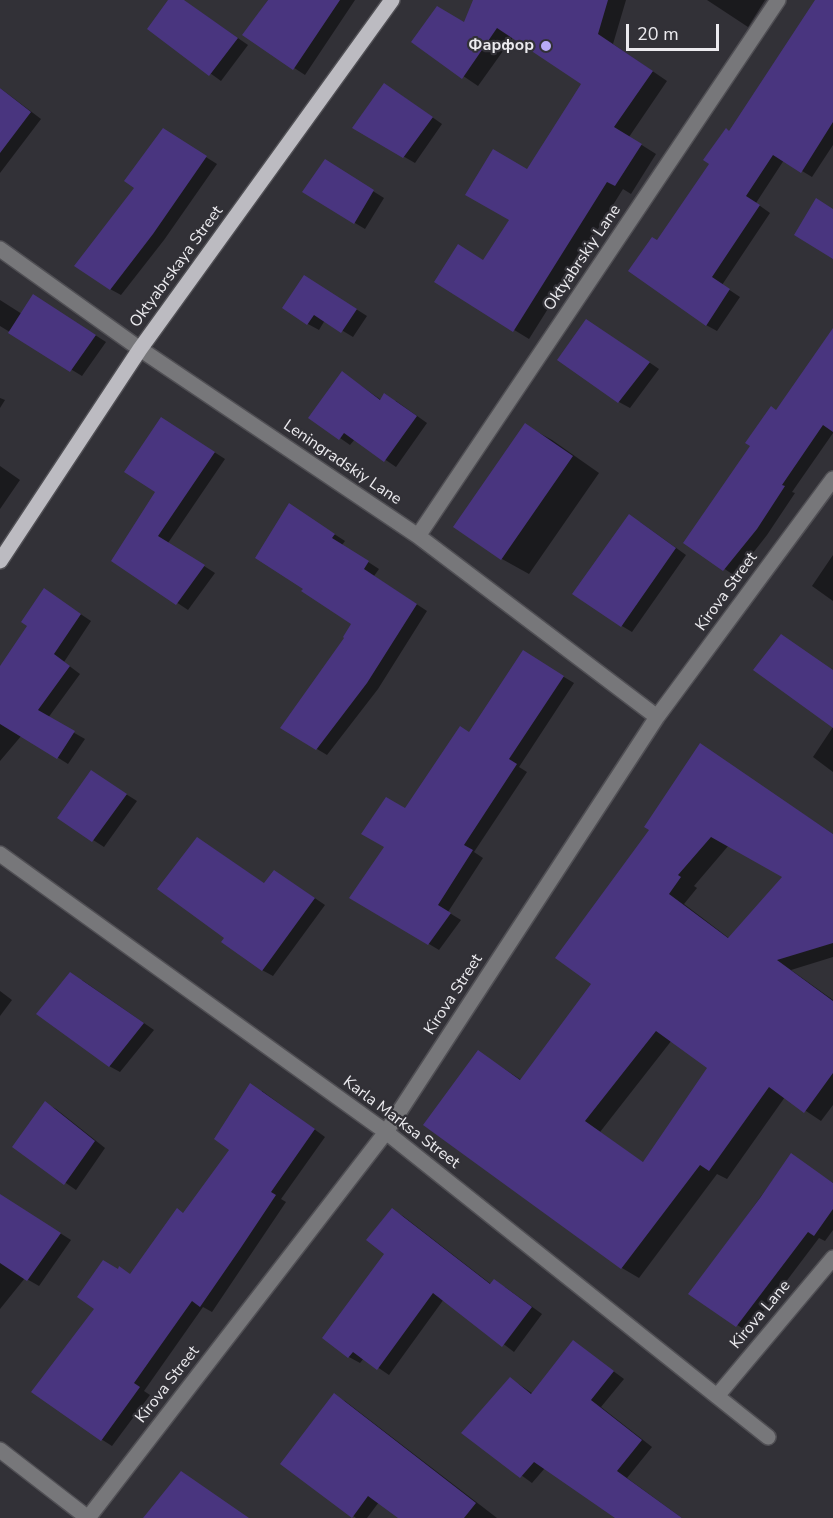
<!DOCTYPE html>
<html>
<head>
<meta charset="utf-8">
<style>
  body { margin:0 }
  #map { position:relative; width:833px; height:1518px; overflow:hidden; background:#323137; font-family:"Nunito Sans",sans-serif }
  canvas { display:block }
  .scale { position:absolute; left:626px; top:24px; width:93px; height:27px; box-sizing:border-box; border:3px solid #ecebef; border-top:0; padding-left:8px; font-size:18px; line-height:21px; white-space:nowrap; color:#ecebef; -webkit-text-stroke:4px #323137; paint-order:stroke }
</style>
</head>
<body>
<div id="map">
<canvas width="833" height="1518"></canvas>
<div class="scale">20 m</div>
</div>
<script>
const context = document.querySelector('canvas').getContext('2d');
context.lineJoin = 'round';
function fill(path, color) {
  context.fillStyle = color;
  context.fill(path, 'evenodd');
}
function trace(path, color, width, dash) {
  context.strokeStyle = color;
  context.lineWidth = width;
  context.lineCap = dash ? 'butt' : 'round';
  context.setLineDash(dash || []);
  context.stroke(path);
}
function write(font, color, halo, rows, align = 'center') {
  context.font = font + ' "Nunito Sans",sans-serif';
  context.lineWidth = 4.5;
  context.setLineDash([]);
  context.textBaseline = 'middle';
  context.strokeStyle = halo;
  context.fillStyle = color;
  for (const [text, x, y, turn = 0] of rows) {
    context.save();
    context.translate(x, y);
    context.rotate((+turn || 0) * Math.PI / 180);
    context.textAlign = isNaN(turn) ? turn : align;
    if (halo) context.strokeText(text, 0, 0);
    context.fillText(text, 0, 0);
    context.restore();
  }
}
fill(new Path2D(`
  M170 0H183L248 45 221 81 149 29Z
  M268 0H355L305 75 244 35Z
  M474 0H626L613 44 667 81 629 137 656 154 631 194 623 189 529 339 436 282 484 261 511 220 527 171 583 84 513 37 478 86 413 42 465 24Z
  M707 0H765L748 27Z
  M817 0H833V145L812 177 784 160 756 203 770 213 722 285 740 297 717 331 706 325 658 242 711 164 730 132Z
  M0 88 41 119 0 173Z
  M395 91 442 124 415 163 354 128Z
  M174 137 217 164 164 240 121 295 110 289Z
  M336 168 384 198 365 229 355 223Z
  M315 283 367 316 353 337 325 320 319 330 308 324Z
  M0 300 22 314 44 302 106 342 82 376 0 326Z
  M597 327 659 369 630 408 619 402Z
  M833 330V433L792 492 795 493 767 535 735 576 685 542Z
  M343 373 381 400 396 401 427 423 396 467 355 439 350 445 340 438Z
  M0 398 5 400 0 408Z
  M172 425 225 459 168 543 215 573 188 610 113 560 157 492Z
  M525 425 552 440 599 473 529 574 502 559 455 526Z
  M0 466 20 480 0 509Z
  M300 512 345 541 342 545 379 569 374 576 427 611 378 689 327 755 317 749 346 637 353 623Z
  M640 522 686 555 632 632 622 626Z
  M833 555V601L812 586Z
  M55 597 91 621 64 662 80 674 48 718 85 739 68 764 22 735 0 761V668Z
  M534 659 574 683 519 767 527 772 474 852 483 858 448 912 461 920 439 950 351 897 386 847 405 810Z
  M833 727V772L813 757Z
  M700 745 833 834V957L791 970 833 1000V1105L821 1121 785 1097 727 1179 717 1174 639 1278 622 1268 425 1125 479 1052 521 1080 593 983 651 830ZM729 845 784 877 730 939 684 904 697 888 694 886ZM672 1040 709 1068 644 1163 600 1132Z
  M102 779 137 801 104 847 59 818Z
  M208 845 265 884 285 878 325 905 273 976 262 970 226 937Z
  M82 980 154 1030 120 1072 109 1066Z
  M0 991 12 1000 0 1016Z
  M262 1091 325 1137 281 1199 286 1202 212 1312 203 1307 144 1391 150 1395 112 1446 101 1439 96 1308 118 1270 131 1275 184 1214 232 1150Z
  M45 1103 56 1109 105 1148 76 1190 14 1147Z
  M791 1155 833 1183V1230L825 1241 819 1238 748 1332 690 1294Z
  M0 1195 71 1240 39 1286 25 1278 0 1309Z
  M392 1210 403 1216 492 1285 505 1287 542 1314 514 1352 444 1299 389 1375 364 1358 360 1363 349 1357 324 1337 387 1254Z
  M574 1342 624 1379 601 1407 652 1447 627 1478 682 1518H618L545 1468 532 1483 463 1433 510 1378 533 1394Z
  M334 1395 345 1401 497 1518H400L379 1502 367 1518H356L282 1463Z`), '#0007');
fill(new Path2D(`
  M168 0H184L238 38 209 76 147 29Z
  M268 0H340L293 70 242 35Z
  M473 0H608L598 34 653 71 614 127 642 144 615 186 607 182 513 332 434 282 458 244 483 260 509 220 465 195 493 149 527 169 581 84 497 28 462 79 411 42 437 6 464 22Z
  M815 0H833V122L801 173 773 155 746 196 760 205 712 277 730 289 706 326 628 271 652 237 657 240 709 164 703 160 726 128 729 131Z
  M384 83 433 117 403 158 352 128Z
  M0 88 31 112 0 153Z
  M163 128 207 156 153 234 110 290 74 266 134 188 124 181Z
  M325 159 374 190 354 224 302 192Z
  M816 198 833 209V259L794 235Z
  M304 275 357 309 341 333 314 315 307 325 282 308Z
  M33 294 96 335 70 372 8 333Z
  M586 319 650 362 618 403 557 360Z
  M833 328V432L823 425 782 485 785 486 757 529 723 571 683 543 750 446 745 443 771 406 776 410Z
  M342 371 380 400 384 393 417 416 384 462 344 433 339 440 308 418Z
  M161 417 215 452 158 536 205 565 176 605 111 561 155 492 124 472Z
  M525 423 573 456 501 560 453 527Z
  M289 503 335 534 332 538 369 561 364 569 417 604 367 683 316 750 280 728 344 638 343 637 351 624 301 591 303 589 255 558Z
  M629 514 676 548 621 627 572 594Z
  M44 588 81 614 54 654 70 666 38 710 75 731 57 759 0 724V666L27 626 21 622Z
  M781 634 833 670V728L753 670Z
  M523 650 564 676 509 759 517 764 464 845 473 850 438 905 451 913 428 945 349 898 384 847 361 834 386 797 405 808 460 726 469 732Z
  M700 743 833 834V943L777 960 833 1001V1073L804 1113 769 1087 709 1171 700 1165 621 1269 423 1125 478 1050 520 1080 591 984 555 958 649 830 644 827ZM711 837 782 877 728 938 669 894 681 877 678 875ZM656 1031 707 1068 643 1162 585 1121Z
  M91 770 127 794 92 842 57 818Z
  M197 837 264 883 274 870 315 898 262 971 221 942 224 938 157 889Z
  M70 972 144 1023 109 1067 36 1014Z
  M250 1083 315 1129 271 1192 276 1195 240 1249 200 1307 192 1301 134 1383 140 1387 101 1441 31 1392 94 1309 77 1297 103 1260 118 1269 119 1266 130 1274 177 1208 183 1213 229 1150 214 1139Z
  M45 1101 95 1141 64 1185 12 1147Z
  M791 1153 833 1183V1209L814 1236 808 1232 736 1327 688 1294 760 1198Z
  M0 1194 61 1233 27 1281 0 1263Z
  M392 1208 490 1284 494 1279 532 1307 502 1347 433 1293 377 1370 353 1352 348 1358 322 1338 384 1254 366 1240Z
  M573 1340 614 1371 591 1400 642 1440 617 1471 682 1518H615L534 1462 520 1478 461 1433 510 1377 531 1394Z
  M334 1393 476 1503 464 1518H398L368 1496 352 1518 280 1464Z
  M181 1471 249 1518H143Z`), '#49357f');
const minor = new Path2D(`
  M0 249 140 349 418 536 657 717
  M418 536 778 0
  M0 854 386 1132 768 1437
  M717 1396 833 1258
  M0 1450 88 1518
  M88 1518 386 1132 657 717 833 479`);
const major = new Path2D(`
  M0 561 140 349 392 0`);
trace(minor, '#504f54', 18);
trace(major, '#504f54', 18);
trace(minor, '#77777a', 15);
trace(major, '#bcbbc1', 15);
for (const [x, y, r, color] of [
  [546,46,6,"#b9abf7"]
]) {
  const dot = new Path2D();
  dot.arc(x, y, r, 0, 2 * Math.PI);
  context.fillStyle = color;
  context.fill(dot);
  trace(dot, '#323137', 2);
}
write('bold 16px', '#ecebef', '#323137', [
  ["Фарфор",534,46]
], 'right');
write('16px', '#ecebef', '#323137', [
  ["Oktyabrskiy Lane",583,258,-56],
  ["Oktyabrskaya Street",177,267,-54],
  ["Leningradskiy Lane",342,463,34],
  ["Kirova Street",727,592,-54],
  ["Kirova Street",454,995,-57],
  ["Karla Marksa Street",401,1123,37],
  ["Kirova Lane",761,1315,-50],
  ["Kirova Street",168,1385,-52]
]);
</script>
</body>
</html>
